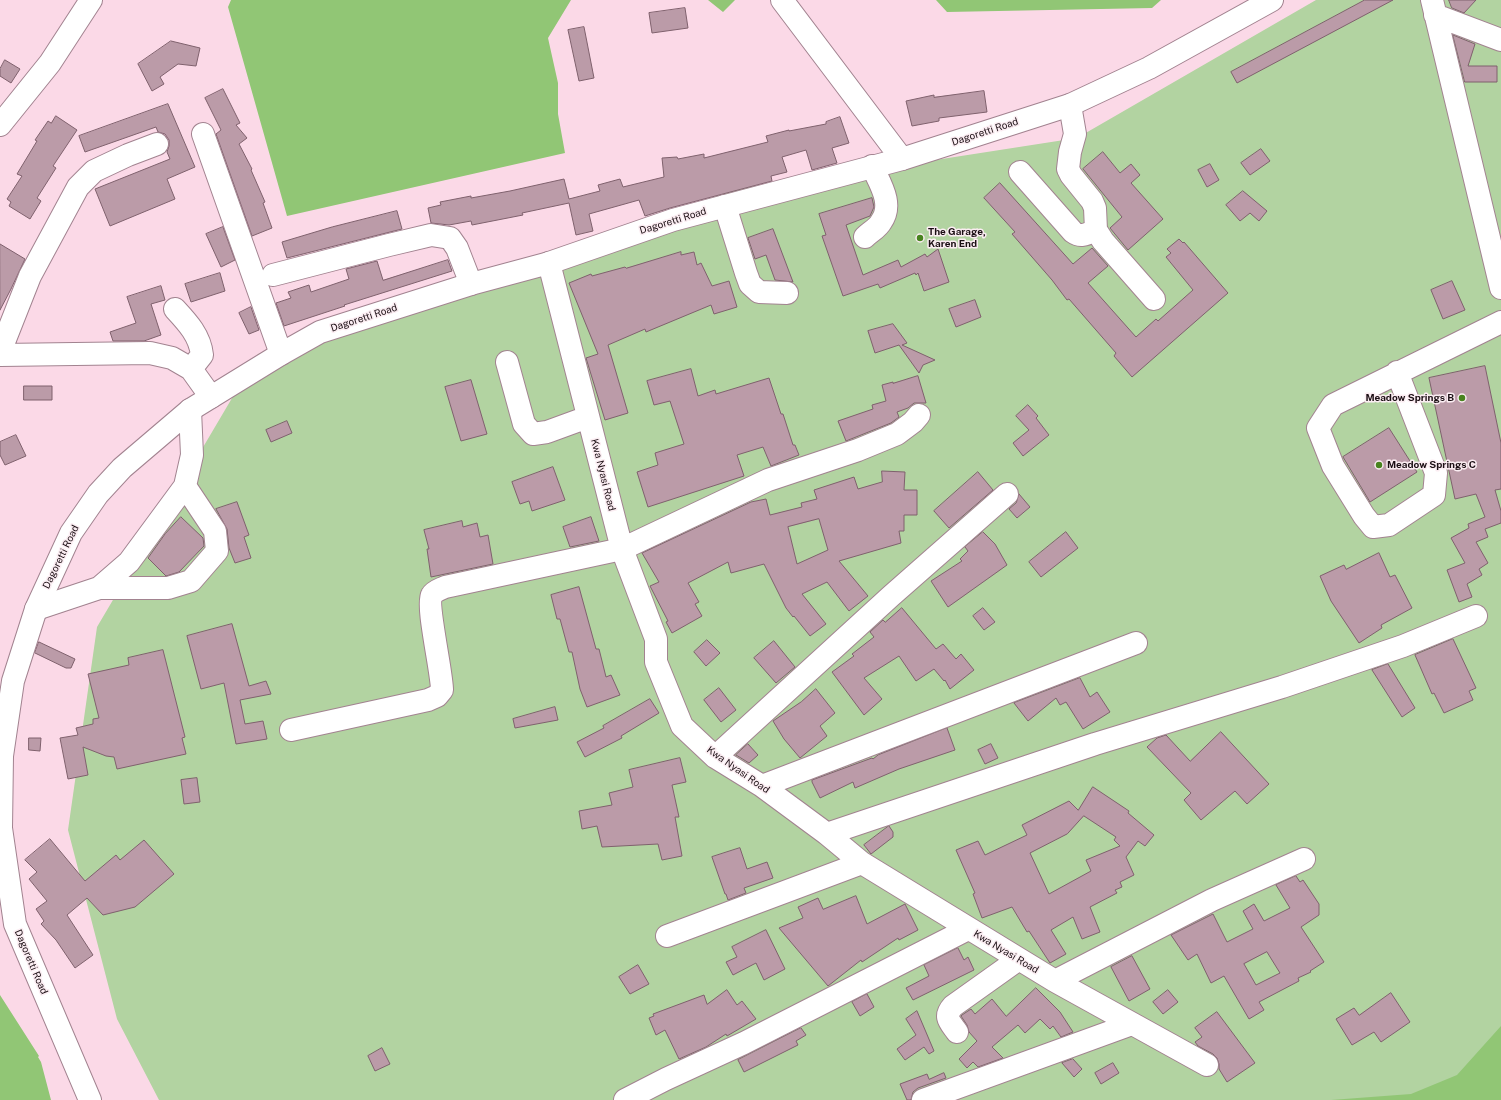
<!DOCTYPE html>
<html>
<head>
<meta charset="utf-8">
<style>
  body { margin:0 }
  canvas { display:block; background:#fbd9e7 }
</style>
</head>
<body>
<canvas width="1501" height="1100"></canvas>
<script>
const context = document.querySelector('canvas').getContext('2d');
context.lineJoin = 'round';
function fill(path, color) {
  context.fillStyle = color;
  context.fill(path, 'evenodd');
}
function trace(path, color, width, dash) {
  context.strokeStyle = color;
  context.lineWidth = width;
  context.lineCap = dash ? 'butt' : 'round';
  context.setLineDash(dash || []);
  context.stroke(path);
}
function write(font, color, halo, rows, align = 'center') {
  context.font = font + ' "Public Sans",sans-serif';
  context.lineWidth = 3;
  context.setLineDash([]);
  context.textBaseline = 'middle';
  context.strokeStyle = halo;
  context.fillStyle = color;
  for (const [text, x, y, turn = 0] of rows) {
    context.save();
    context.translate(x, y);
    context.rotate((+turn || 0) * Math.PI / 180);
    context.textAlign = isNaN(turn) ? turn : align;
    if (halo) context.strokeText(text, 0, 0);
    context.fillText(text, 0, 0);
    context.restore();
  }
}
fill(new Path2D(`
  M1316 0H1501V1100H159L117 1019 68 830 97 627 258 354 453 289 739 188 916 163 1077 138Z`), '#b2d3a1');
fill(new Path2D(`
  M231 0H571L548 38 558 83V114L565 153 287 216 228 7Z
  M708 0H735L723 12Z
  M936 0H1161L1152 8 947 12Z
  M0 995 39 1056 38 1057 41 1062 51 1100H0Z
  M1501 1026V1100H1331L1411 1094 1457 1075Z`), '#91c675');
const building = new Path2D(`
  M1365 0H1393L1237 83 1231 72Z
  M1449 0H1476L1464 13 1452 8Z
  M685 8 688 28 652 33 649 13Z
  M584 27 594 78 579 81 568 30Z
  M1453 35 1475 44 1468 66H1497V82H1465Z
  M171 41 200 48 196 66 178 64 160 77 164 84 152 91 138 64Z
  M5 60 20 69 11 83 0 76V69Z
  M223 89 240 123 236 125 247 138 239 144 252 169 251 170 265 202 263 203 272 228 252 236 216 134 221 130 205 98Z
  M984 91 987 112 939 118V121L912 126 906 101 934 95V97Z
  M168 104 195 167 167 179 175 199 110 226 95 189 170 159 167 152 169 146V140L165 134 158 132 156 127 85 152 79 136Z
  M56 116 77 130 53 166 56 168 37 198 41 201 30 219 9 206 11 202 7 199 22 176 17 174 37 141 35 140 48 121 51 123Z
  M840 117 849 143 832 148 837 163 812 170 806 150 782 157 787 172 771 176 772 181 670 208 645 216 639 200 589 214 593 231 576 235 569 203 522 213 523 215 472 225 471 221 449 225 431 223 428 208 441 205 440 202 471 196V198L510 191 564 179 569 199 600 191 598 185 620 179 623 187 664 177 662 158 677 157 678 159 704 154V158L768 142 766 136 789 130V131L826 124V122Z
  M1261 149 1270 161 1250 175 1241 163Z
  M1103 152 1120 173 1131 164 1140 175 1131 183 1163 219 1128 250 1110 228 1122 217 1083 169Z
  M1210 164 1219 180 1207 187 1198 170Z
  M1000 183 1073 264 1092 248 1108 266 1088 283 1136 337 1156 319 1158 321 1193 290 1166 257 1171 253 1167 249 1179 239 1183 243 1184 242 1228 293 1132 377 1114 356 1116 353 1069 299 1067 300 1052 280 1012 234 1015 232 984 198Z
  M1243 191 1267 211 1259 221 1250 213 1240 221 1226 205Z
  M872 198 874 207 870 216 846 225 863 275 898 260 901 267 925 254 927 257 938 249 949 282 924 291 918 273 916 275 915 273 880 288 878 284 843 296 822 236 826 235 819 214Z
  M397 211 402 229 287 258 282 242 332 227Z
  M223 227 235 260 221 267 206 234Z
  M773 229 793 282 775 280 766 255 755 259 748 238Z
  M0 244 25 259 11 289 0 310Z
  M681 252V255L694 252 697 265 701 263 712 286 729 281 737 307 714 314 711 305 646 332 645 329 608 345 628 413 605 420 586 358 598 354 569 283 591 274 592 276 625 267 626 268Z
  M448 260 452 271 344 305 345 306 284 326 276 303 291 298 288 292 309 285 311 292 349 279 346 269 377 261 383 280Z
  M220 273 225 291 191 302 185 284Z
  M1452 281 1465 310 1443 319 1431 290Z
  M161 286 165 300 151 304 161 335 144 341H113L110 332 136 323 127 297Z
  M975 300 981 317 956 327 949 309Z
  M251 307 259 330 249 334 239 313Z
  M893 324 907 343 902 345 935 360 923 365 919 373 899 345 875 353 868 331Z
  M1485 366 1501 443V489L1495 490 1501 511V523L1485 529 1488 537 1476 542 1488 563 1479 569 1482 575 1467 584 1472 597 1459 602 1447 570 1465 563 1451 538 1469 528 1468 524 1485 517 1476 494 1455 499 1429 378Z
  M691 369 698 396 715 390 716 394 769 378 781 414H783L793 445H795L799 455 771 466 763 447 737 455 744 476 648 507 637 472 658 465 655 453 684 444 670 401 654 405 647 381Z
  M918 376 926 403H914L908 408 897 412 899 417 891 423 846 441 838 421 873 409 872 405 886 401 882 385 893 382V383Z
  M471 380 487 434 461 441 445 387Z
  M24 386H52V400H24Z
  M1028 405 1038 416 1036 418 1049 435 1023 456 1013 443 1029 430 1016 416Z
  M287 421 292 433 271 442 266 430Z
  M1389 428 1417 472 1370 502 1343 457Z
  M16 435 26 456 5 465 0 455V442Z
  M553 467 565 500 532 511 529 501 520 504 512 482Z
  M882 471 905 472 904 490H917V515H904V531H899L901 543 839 561 868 596 849 611 827 582 802 594 826 624 810 636 794 616 793 617 786 608 764 564 731 573 728 562 688 583 699 602 695 604 702 616 672 633 666 622 668 621 650 586 659 582 642 553 751 502 766 499 770 515 802 507 801 503 817 499 814 490 854 477 858 489 882 482ZM819 519 828 550 797 564 788 527Z
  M978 472 993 490 949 528 934 511Z
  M1019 494 1030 507 1017 518 1009 509 1016 503Z
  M237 502 249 535 244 537 251 558 235 563 229 548 227 529 216 509Z
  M181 517 203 538 204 546 179 572 166 576 148 558 165 534Z
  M591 517 599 541 570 547 563 527Z
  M462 521 463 527 477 523 480 537 488 535 493 564 431 577 427 549H429L424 530Z
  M983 532 995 544 1007 565 948 607 931 581 962 561 960 559 968 551 965 547Z
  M1066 532 1078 548 1041 577 1029 562Z
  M1379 553 1390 577 1395 575 1412 608 1381 625 1382 628 1359 643 1331 601 1320 576 1344 565 1346 569Z
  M579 587 596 649H599L606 677 611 675 620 695 587 707 580 689 572 652H569L560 619H557L551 595Z
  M902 608 936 649 943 644 956 659 961 654 974 670 950 689 945 680 944 681 934 669 916 681 899 656 864 678 882 699 864 715 832 672 854 656 852 654 874 637 870 632 883 620 885 622Z
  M983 608 995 622 984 630 973 616Z
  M232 624 249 686 266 681 271 694 240 700 245 724 263 721 267 739 236 744 224 683 201 689 187 636Z
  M1453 639 1476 688 1469 691 1473 700 1444 713 1434 693 1432 694 1415 655Z
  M707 640 720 653 706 666 694 652Z
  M774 641 795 667 776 683 754 658Z
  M39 642 75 659 71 668H66L35 653Z
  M163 650 185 737 182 738 186 754 117 769 114 757 106 756 83 747 88 775 68 779 60 738 78 735 76 728 93 724V719L99 718 88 674 129 665 128 658Z
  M1388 664 1415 708 1402 717 1372 670Z
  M1080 678 1090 697 1097 692 1110 712 1083 729 1066 702 1060 705 1056 698 1028 721 1014 703Z
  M719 688 736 710 721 722 704 700Z
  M816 689 835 713 820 726 827 736 800 758 784 739 773 721 801 702Z
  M650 699 659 713 621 736 622 738 585 757 577 742 604 728 603 726Z
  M555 707 558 720 515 728 513 719Z
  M947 728 955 750 899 769 855 788 853 782 820 798 812 782V780L872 758 873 759 878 755Z
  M1221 732 1269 784 1247 804 1235 791 1201 820 1184 800 1191 793 1147 747 1157 738 1166 735 1190 761Z
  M29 738H41L40 751 29 750Z
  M748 744 758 755 749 763 736 755Z
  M991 744 998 758 985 764 978 750Z
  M680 758 686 782 672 785 679 817H675L682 856 662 860 658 844 602 847 597 826 582 829 579 811 612 805 609 793 633 787 629 770Z
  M197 778 200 802 184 804 181 780Z
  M1093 787 1129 811 1128 813 1154 835 1145 846 1138 841 1126 857 1134 875 1120 882 1122 887 1115 890 1117 893 1090 907 1100 932 1082 939 1073 917 1051 930 1066 954 1050 963 1029 931 1027 932 1012 907 982 918 973 894 975 893 956 850 978 841 985 855 1027 835 1022 825 1069 801 1078 810ZM1084 816 1116 837 1114 840 1120 846 1086 860 1091 871 1049 894 1030 853 1067 834Z
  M889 826 893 832V837L871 854 864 845Z
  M50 839 85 881 116 855 120 860 144 840 174 874 135 907 103 915 87 898 67 915 93 955 75 968 56 940 41 924 44 921 36 909 47 901 29 879 37 872 25 860Z
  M740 848 747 869 767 862 773 878 744 888 746 893 728 900 726 894H725L712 857Z
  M1296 876 1300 882 1303 880 1319 904V915L1301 927 1324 962 1310 971 1311 972 1298 978 1299 981 1259 1002 1264 1010 1249 1019 1224 976 1211 983 1197 954 1188 960 1171 935 1213 914 1227 942 1253 929 1243 911 1254 904 1264 921 1290 908 1276 885ZM1267 952 1280 973 1256 985 1244 964Z
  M856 896 867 924 905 904 918 930 899 940 898 938 862 962 861 960 828 986 779 928 803 918 798 907 818 898 823 909Z
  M766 930 785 969 764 980 756 963 733 975 726 962 737 957 732 947Z
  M958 948 964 960 968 957 974 970 913 1000 906 988 929 976 924 965Z
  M1132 956 1150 989 1129 1001 1111 967Z
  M638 965 649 984 630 994 619 977Z
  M1036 988 1060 1012 1073 1032 1061 1037 1053 1026 1050 1029 1040 1019 1025 1033 1018 1025 992 1047 1003 1058 978 1067 973 1062 967 1068 959 1059 977 1041 969 1032 967 1025 961 1016 962 1015 971 1009 975 1014 992 999 1006 1016Z
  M727 990 737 1005 742 1001 756 1019 727 1036 726 1034 706 1047 679 1059 665 1030 656 1035 649 1018 654 1016 653 1014 704 995 707 1004Z
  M1168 990 1178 1002 1163 1014 1153 1002Z
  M1391 993 1410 1022 1381 1042 1374 1032 1352 1045 1336 1019 1354 1008 1359 1015Z
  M867 994 874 1007 860 1016 852 1002Z
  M917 1011 934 1051 929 1054 924 1047 905 1060 897 1049 916 1035 906 1019Z
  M1217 1012 1255 1063 1227 1082 1219 1069V1064L1217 1058 1213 1054 1198 1046 1195 1042 1202 1037 1195 1028Z
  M801 1028 806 1035 796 1041 798 1045 744 1072 738 1060Z
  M382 1048 390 1064 375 1071 368 1056Z
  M1073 1059 1082 1069 1074 1077 1062 1063Z
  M1113 1063 1119 1073 1101 1084 1095 1073Z
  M944 1073 946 1078 918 1088 913 1092 911 1100H907L900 1084 927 1074 929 1079Z`);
fill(building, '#bb9ba8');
trace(building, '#7f616d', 1);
const minor = new Path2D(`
  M782 0 902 159
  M1432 0 1501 288
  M1435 15 1501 40
  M1070 105 1075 134 1070 152 1068 169 1071 175 1092 201 1095 208 1096 230 1103 241 1154 299
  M0 125 50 63 91 0
  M203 134 281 354
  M1020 172 1073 232C1081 238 1087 234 1096 230
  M725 206 746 273 750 284 759 292 787 293
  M865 237C870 232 878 228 881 222 894 204 880 184 872 166
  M549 263 622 549 656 639V662L682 726 715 757 762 786 827 834 862 863 1055 981 1207 1065
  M273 275 389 245 431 235 450 238 457 248 471 284
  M175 309C188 323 200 336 202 355L191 369
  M0 352 30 276 78 187 94 171 128 155 157 144
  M0 355 150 353 172 358 191 369 211 397
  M507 362 524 424 533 434 547 432 588 417
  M1397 372 1436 473 1434 495 1389 525 1373 527 1364 516 1333 466 1318 428 1333 405 1501 322
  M99 588H168L191 581 217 551 215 531 185 486
  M36 609 99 588 129 562 185 486 192 455 190 410
  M291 730 428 700 437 696 442 690C442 672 426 605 432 595 434 591 441 589 445 587L622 549 768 480 858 450 897 434 913 422 919 415
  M715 757 891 596 1007 494
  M762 786 1136 643
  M827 834 1095 744 1282 687 1403 646 1476 616
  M667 936 862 863
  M1055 981 1212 900 1304 859
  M957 1032C950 1022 943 1017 953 1006L1019 959
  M625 1100 666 1079 744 1043 968 929
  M923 1100 1132 1024`);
const major = new Path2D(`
  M90 1100 15 924 1 828 2 756 13 681 36 609 71 533 98 494 122 468 190 410 281 354 320 332 471 284 549 263 673 220 902 159 1070 105 1149 68 1272 0`);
trace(minor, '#a28390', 24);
trace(major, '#a28390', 24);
trace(minor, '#fff', 22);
trace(major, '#fff', 22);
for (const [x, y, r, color] of [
  [920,238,4,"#48831f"],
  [1462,398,4,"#48831f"],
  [1379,465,4,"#48831f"]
]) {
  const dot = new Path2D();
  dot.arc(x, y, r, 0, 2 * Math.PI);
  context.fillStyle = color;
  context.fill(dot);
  trace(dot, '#fbedf2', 1.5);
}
write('10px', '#1b0f14', '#fbedf2', [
  ["Dagoretti Road",985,132,-18],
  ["Dagoretti Road",673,221,-17],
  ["Dagoretti Road",364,318,-18],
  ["Kwa Nyasi Road",603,475,76],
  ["Dagoretti Road",61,557,-64],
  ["Kwa Nyasi Road",738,770,35],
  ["Kwa Nyasi Road",1006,952,31],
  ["Dagoretti Road",31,962,67]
]);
write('bold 10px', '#1b0f14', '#fbedf2', [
  ["The Garage,",928,232],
  ["Karen End",928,244],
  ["Meadow Springs B",1454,398,"right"],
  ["Meadow Springs C",1387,465]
], 'left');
</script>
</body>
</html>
